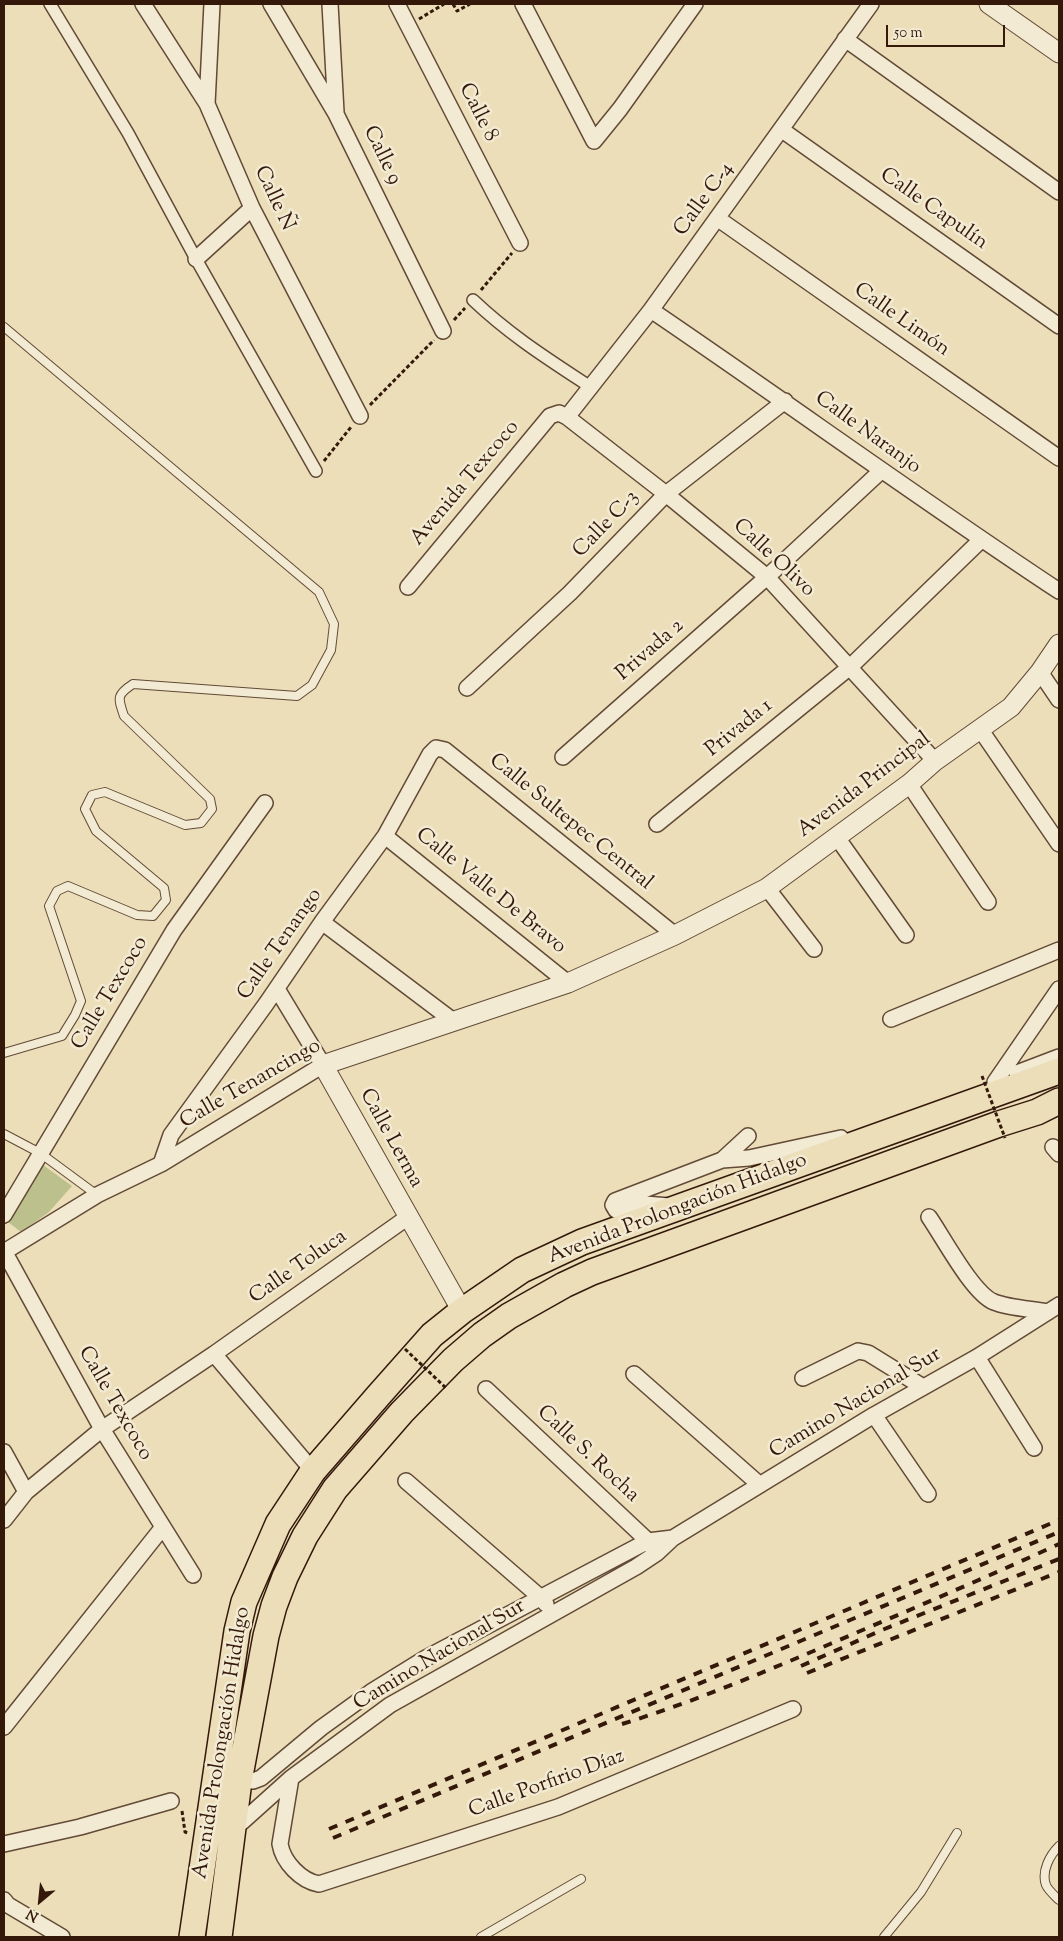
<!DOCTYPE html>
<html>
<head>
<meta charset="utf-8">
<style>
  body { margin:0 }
  #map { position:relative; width:1063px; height:1941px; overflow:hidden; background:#ebdeb9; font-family:"Sorts Mill Goudy",serif }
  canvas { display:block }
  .frame { position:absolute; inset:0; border:5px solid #34190b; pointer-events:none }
  .north { position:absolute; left:15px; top:1876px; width:50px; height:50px; -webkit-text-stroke:4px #f2ead2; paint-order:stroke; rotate:208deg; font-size:14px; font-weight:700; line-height:20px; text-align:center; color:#34190b }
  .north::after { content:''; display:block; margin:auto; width:18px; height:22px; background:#34190b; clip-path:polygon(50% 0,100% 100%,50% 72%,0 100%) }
  .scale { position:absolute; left:886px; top:25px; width:119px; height:22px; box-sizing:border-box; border:2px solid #34190b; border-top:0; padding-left:6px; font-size:15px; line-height:18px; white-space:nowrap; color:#34190b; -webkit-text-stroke:4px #f2ead2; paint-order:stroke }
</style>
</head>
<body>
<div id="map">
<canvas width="1063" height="1941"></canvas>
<div class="frame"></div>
<div class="north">N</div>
<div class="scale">50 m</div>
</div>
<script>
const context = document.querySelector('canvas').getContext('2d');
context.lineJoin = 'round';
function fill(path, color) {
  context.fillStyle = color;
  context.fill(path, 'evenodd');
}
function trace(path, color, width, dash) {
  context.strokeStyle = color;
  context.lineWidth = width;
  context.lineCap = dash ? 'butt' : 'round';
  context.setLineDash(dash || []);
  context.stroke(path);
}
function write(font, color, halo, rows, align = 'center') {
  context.font = font + ' "Sorts Mill Goudy",serif';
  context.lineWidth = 5;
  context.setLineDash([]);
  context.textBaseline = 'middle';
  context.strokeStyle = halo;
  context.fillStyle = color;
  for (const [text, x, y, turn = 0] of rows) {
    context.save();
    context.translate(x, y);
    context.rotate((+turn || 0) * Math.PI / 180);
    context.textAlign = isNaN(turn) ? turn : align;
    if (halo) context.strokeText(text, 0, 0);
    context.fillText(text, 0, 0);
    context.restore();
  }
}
fill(new Path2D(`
  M43 1165 72 1186 49 1212 21 1232 8 1222Z`), '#bcc08c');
const service = new Path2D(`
  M4 327 319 592 334 624 331 650 312 685 297 696 133 684C116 695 118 698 124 716L210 799 212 809 201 823 185 825 105 792 92 795 85 809 96 831 164 888 166 900 153 916 137 915 68 886 57 891 49 906 81 1001 75 1015 62 1036 4 1053
  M4 1134 40 1153 97 1195
  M1059 1846C1050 1855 1041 1871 1046 1885 1048 1890 1055 1896 1059 1900
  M481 1937 581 1879
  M884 1937 921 1892 957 1833`);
const pedestrian = new Path2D(`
  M50 4 128 133 196 259 316 471
  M473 300C511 336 548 359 592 388`);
const minor = new Path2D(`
  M143 4 207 104 252 208 360 416
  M271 4 336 114 443 331
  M330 4 336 112
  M397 4 520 243
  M523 4 594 141 620 109 695 4
  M845 39 1059 192
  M207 104 212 4
  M782 130 1059 326
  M717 218 1059 458
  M196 259 252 208
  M651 310C788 403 921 500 1059 591
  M567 417 651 310 871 4
  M408 587 550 416 559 413 567 417 666 494 767 577 935 761
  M1040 672 1059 700
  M467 688 570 593 666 494 785 401
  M980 729 1059 844
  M563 757 767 577 881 471
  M909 784 988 902
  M657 824 850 667 981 540
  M385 836 568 983
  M836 836 906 935
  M767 888 814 949
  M322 922 452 1020
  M891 1019 1059 950
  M1017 1073 1059 1057
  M995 1082 1059 989
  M1053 1147 1059 1154
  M722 1160 749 1158 841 1138
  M161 1164 171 1135 266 1004 322 922 385 836 430 754 436 748 445 750 675 935
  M669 1206 645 1204 616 1210 613 1205 615 1201 722 1160 748 1136
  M4 1215 174 930 265 803
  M929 1217C943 1237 973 1294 994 1302 1009 1308 1032 1309 1048 1312
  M4 1251 102 1429 193 1575
  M4 1252 97 1195 161 1164 323 1065 277 989
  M214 1354 313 1471
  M977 1357 1034 1448
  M634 1374 760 1485
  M803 1378 858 1351 868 1353 923 1387
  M486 1389 648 1541 653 1549
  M874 1415 928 1494
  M4 1452 26 1492
  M406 1481 540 1597 546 1604
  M4 1520 26 1492 102 1429 214 1354 408 1217
  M4 1727 163 1527
  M291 1778 280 1844C283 1862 301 1881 319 1884L558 1807 793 1709
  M232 1780 253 1781 261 1778 321 1728 371 1692 426 1658 648 1541 673 1538
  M230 1826 242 1822 291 1778 390 1705 636 1567 657 1553 673 1538 874 1415 977 1357 1059 1305
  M4 1844 80 1827 171 1801
  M4 1900 8 1905 62 1937`);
const tertiary = new Path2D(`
  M989 4 1059 53
  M462 1311 323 1065 568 983 675 935 767 888 909 784 935 761 1011 707 1040 672 1059 644`);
const trunk = new Path2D(`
  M192 1937 237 1631 244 1602 278 1524 313 1471 378 1396 432 1335 462 1311 522 1270 582 1242 1059 1071
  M219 1937 239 1781 266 1636 274 1606 285 1577 305 1536 335 1489 402 1412 453 1360 482 1335 509 1316 564 1285 592 1272 999 1124 1037 1112 1059 1101`);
trace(service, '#624a36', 10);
trace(pedestrian, '#624a36', 14);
trace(minor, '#624a36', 18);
trace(tertiary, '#624a36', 21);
trace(trunk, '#34190b', 28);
trace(new Path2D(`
  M453 4 457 11 470 4
  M419 19 444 4
  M481 290 512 253
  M454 320 465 308
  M370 405 434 340
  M324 461 351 427
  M182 1811 185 1832 188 1833`), '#34190b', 3, [4, 2.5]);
trace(service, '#f2ead2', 8);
trace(pedestrian, '#f2ead2', 11);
trace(minor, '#f2ead2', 15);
trace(tertiary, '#f2ead2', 19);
trace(trunk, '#ebdeb9', 25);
trace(new Path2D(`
  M801 1666 882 1630 1059 1559
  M807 1673 1059 1572
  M622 1724C693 1702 762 1673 830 1644 907 1611 983 1579 1059 1544
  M329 1829 1059 1520
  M333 1838 1059 1532`), '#34190b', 4, [9, 9]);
trace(new Path2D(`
  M982 1076 1005 1138
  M405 1349 447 1389`), '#34190b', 3, [4, 2.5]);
write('21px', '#34190b', '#f2ead2', [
  ["Calle 8",477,113,63],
  ["Calle 9",381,156,64],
  ["Calle Ñ",273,199,65],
  ["Calle C-4",705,200,-54],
  ["Calle Capulín",933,210,35],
  ["Calle Limón",901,321,35],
  ["Calle Naranjo",867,434,36],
  ["Avenida Texcoco",466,484,-50],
  ["Calle C-3",607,525,-46],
  ["Calle Olivo",773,559,43],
  ["Privada 2",651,651,-41],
  ["Privada 1",740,729,-39],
  ["Avenida Principal",865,786,-37],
  ["Calle Sultepec Central",570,823,39],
  ["Calle Valle De Bravo",490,892,39],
  ["Calle Tenango",281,945,-55],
  ["Calle Texcoco",111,994,-59],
  ["Calle Tenancingo",251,1085,-30],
  ["Calle Lerma",390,1139,61],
  ["Avenida Prolongación Hidalgo",678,1210,-21],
  ["Calle Toluca",299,1268,-35],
  ["Calle Texcoco",114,1404,60],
  ["Camino Nacional Sur",856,1404,-31],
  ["Calle S. Rocha",587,1455,43],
  ["Camino Nacional Sur",440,1656,-31],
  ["Avenida Prolongación Hidalgo",223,1743,-81],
  ["Calle Porfirio Díaz",547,1785,-20]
]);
</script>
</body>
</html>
